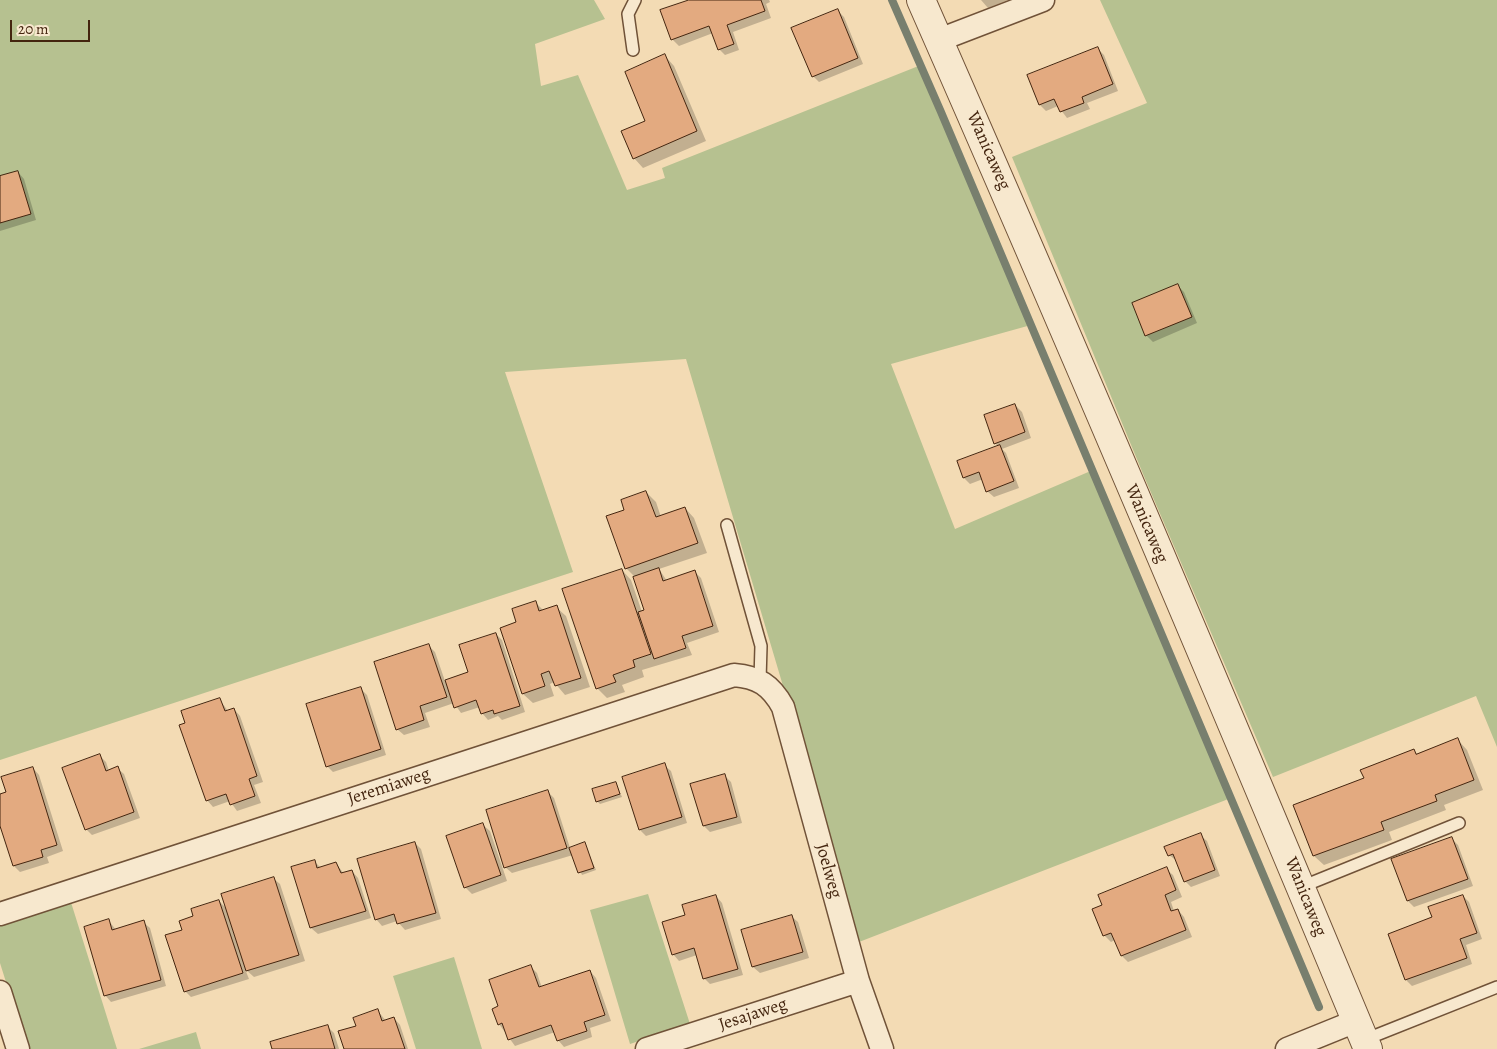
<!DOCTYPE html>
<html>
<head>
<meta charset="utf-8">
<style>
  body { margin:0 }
  #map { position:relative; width:1497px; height:1049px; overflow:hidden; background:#f3dbb4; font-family:Alegreya,serif }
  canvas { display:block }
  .scale { position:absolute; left:10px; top:20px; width:80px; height:22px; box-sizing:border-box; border:2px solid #44250f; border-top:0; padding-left:6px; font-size:15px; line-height:18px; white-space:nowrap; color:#44250f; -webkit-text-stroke:4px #f7e8ce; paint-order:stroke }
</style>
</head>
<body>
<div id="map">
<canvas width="1497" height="1049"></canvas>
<div class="scale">20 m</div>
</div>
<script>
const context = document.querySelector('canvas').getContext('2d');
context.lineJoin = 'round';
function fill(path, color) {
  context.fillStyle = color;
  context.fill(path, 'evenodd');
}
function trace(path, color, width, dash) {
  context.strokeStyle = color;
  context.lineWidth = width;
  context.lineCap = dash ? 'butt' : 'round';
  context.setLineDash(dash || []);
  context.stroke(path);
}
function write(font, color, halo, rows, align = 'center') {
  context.font = font + ' Alegreya,serif';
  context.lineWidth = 4.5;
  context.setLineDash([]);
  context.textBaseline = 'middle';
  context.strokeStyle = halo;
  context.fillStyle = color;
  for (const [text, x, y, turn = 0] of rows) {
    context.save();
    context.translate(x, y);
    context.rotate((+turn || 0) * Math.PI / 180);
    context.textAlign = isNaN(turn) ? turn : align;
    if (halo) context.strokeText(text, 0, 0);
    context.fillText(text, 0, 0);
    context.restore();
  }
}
fill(new Path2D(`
  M0 0H594L605 19 535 44 541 86 578 75 627 190 665 178 662 168 921 65 1031 325 891 364 955 529 1093 470 1231 798 859 942 686 359 505 372 573 572 0 760Z
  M1100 0H1497V747L1476 696 1273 777 1146 481 1012 157 1147 103Z
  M648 894 690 1024 630 1044 590 910Z
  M69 896 117 1049H27L0 963V923Z
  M454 957 482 1049H416L393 976Z
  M196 1032 201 1049H139Z`), '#b6c190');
fill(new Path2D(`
  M693 0H769L770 2 766 4 771 18 733 32 739 50 725 55 719 49 713 33 679 46 672 39Z
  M981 0H1008L988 8Z
  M837 10 844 17 863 64 819 82 813 76Z
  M1097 48 1104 55 1118 91 1087 103 1090 109 1067 118 1058 106 1046 111 1040 105Z
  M665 56 674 66 706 141 643 168 634 158Z
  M18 172 24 179 36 220 0 231V177Z
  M1178 286 1184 292 1197 323 1153 342 1146 335Z
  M1015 405 1022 412 1031 438 1002 449 1006 453 1019 488 994 497 987 491 983 479 970 484 964 478 999 447 995 443Z
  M646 492 656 502 661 517 685 508 694 518 707 553 659 569 667 581 695 572 701 578 719 632 687 643 692 655 642 670 644 677 622 685 625 692 607 698 597 688 622 570 631 580 642 612 646 610 635 577 626 568V510Z
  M536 603 544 611 556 607 566 616 590 687 565 695 554 682 550 684 554 696 533 703 523 694 518 623Z
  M496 634 502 640 525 712 502 720 498 716 488 720 482 713 480 707 461 713 454 703 425 713 430 727 404 735 397 729 428 645 435 652 445 681 469 673Z
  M360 688 367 695 386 755 333 772 327 766Z
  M220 700 228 711 234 709 240 716 263 782 254 785 261 803 237 811 230 801 213 807 207 800Z
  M1458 740 1467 750 1483 790 1444 805 1446 810 1389 832 1392 840 1324 865 1314 856 1295 806 1365 779 1414 750 1418 755Z
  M100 756 106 762 109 771 117 768 124 774 140 818 92 835 86 829Z
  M664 765 671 771 687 823 646 836 640 830Z
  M33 768 39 775 63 851 47 857 49 863 20 872 14 866 2 828 0 829V795L8 793Z
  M724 775 731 782 742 823 710 832 704 826Z
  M616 783 622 797 600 804 597 801Z
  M548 792 554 798 570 848 584 843 596 870 582 875 573 855 512 873 505 867Z
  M483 825 490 831 507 881 472 894 465 887Z
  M1200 835 1207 841 1220 876 1191 887 1185 881 1177 861 1169 855Z
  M1452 839 1458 845 1473 886 1414 907 1408 901 1393 860Z
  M415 843 421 849 441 919 405 930 397 921 382 926 376 919Z
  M314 861 321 868 336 863 344 874 352 871 358 878 371 918 318 934 311 928 293 868Z
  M1166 869 1173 875 1182 897 1171 902 1174 911 1178 910 1184 917 1192 937 1128 962 1122 956 1115 940 1111 942 1104 935Z
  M273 878 280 884 305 961 254 977 245 969 249 979 191 997 185 991 183 931 194 917 219 901 228 910Z
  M716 896 722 903 743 975 710 984 704 978 697 955 679 961 673 954 687 916Z
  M1463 896 1469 902 1482 939 1466 945 1472 964 1412 986 1406 980 1434 918Z
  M791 916 798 922 809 958 760 973 753 967 743 931Z
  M109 921 116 930 143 922 150 928 166 986 111 1002 105 995Z
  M531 967 537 973 542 988 590 971 596 978 611 1021 590 1028 592 1037 564 1047 558 1040 555 1032 515 1046 499 1024 500 1007Z
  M378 1011 386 1021 394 1018 400 1025 408 1049H345L357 1027Z
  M328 1027 334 1033 339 1049H273Z`), '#0003');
trace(new Path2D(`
  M892 0 941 112 1319 1007`), '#787f6e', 8);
const building = new Path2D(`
  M689 0H761L765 11 727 25 734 44 718 50 709 26 671 40 660 10Z
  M838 9 858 58 812 77 791 28Z
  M1098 47 1113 84 1082 97 1084 103 1060 112 1054 99 1039 105 1027 75Z
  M665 54 697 131 633 159 621 131 645 121 625 72Z
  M18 171 31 214 0 223V176Z
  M1178 284 1192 317 1145 336 1132 303Z
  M1015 404 1025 432 994 444 984 415Z
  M1000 445 1014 481 986 492 979 472 963 478 957 461Z
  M646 491 656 517 685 507 698 543 625 569 606 516 624 510 621 500Z
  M659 568 663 581 695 570 713 626 682 636 686 648 654 659 638 612 644 610 633 577Z
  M622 569 651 654 633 660 635 667 613 675 616 682 596 689 562 589Z
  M536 601 539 611 557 605 581 678 555 686 549 671 541 674 545 686 522 694 500 628 516 622 512 609Z
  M496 633 520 706 494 714 493 710 481 714 476 700 454 708 445 680 468 672 459 645Z
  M429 644 447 697 420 706 424 720 396 730 374 662Z
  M361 687 381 749 326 767 306 704Z
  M220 698 225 711 234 708 257 776 249 779 255 796 230 805 226 794 206 801 179 725 185 723 181 711Z
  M1458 738 1474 780 1435 795 1437 801 1381 822 1384 830 1313 856 1293 805 1364 778 1360 770 1414 749 1416 754Z
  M100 754 106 771 118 766 134 812 85 830 62 768Z
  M665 763 682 817 639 830 622 777Z
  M33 767 57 845 41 850 43 857 13 866 0 826V794L6 792 1 777Z
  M725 774 737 817 703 826 690 784Z
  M616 782 620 794 596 802 592 789Z
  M548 790 567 848 504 868 486 810Z
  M483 823 501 875 464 888 446 836Z
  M1201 833 1215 870 1184 882 1173 854 1168 856 1164 847Z
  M1452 837 1468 879 1407 901 1391 859Z
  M415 842 436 913 397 924 394 914 375 920 357 859Z
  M585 842 594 868 578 873 569 848Z
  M315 860 317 868 336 862 341 873 352 870 366 911 310 928 291 867Z
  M1167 867 1176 890 1165 895 1171 911 1178 909 1186 930 1121 956 1111 933 1103 936 1092 909 1102 905 1098 895Z
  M274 877 299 955 246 971 221 894Z
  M716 895 738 969 703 979 694 948 672 955 662 922 685 915 682 905Z
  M1463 895 1477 933 1460 939 1467 958 1405 980 1388 934 1432 917 1428 907Z
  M219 900 243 973 184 992 165 935 182 930 179 921 193 916 191 909Z
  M792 915 803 952 752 967 741 930Z
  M109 919 112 930 144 920 161 980 104 996 84 927Z
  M531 965 539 987 590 970 605 1015 584 1022 587 1031 557 1041 551 1025 508 1040 502 1023 498 1025 492 1009 498 1006 489 980Z
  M378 1009 382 1021 394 1017 405 1049H344L338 1031 356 1026 353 1018Z
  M328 1025 335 1049H272L270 1042Z`);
fill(building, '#e3aa80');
trace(building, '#44250f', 1);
const service = new Path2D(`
  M633 50 628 14 635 0
  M727 525 761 646 760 680
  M1301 887 1459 823
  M1364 1040 1497 987`);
const minor = new Path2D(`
  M939 40 1043 0
  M0 914 734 675C758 677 771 685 783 707L858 981 882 1049
  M0 992 18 1049
  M647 1049 858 981
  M1287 1049 1356 1021`);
const tertiary = new Path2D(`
  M921 0C1074 348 1222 698 1368 1049`);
trace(service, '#705238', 14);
trace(minor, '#705238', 25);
trace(tertiary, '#705238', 30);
trace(service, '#f7e8ce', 11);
trace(minor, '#f7e8ce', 22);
trace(tertiary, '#f7e8ce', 28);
write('18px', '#44250f', '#f7e8ce', [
  ["Wanicaweg",988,151,66],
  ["Wanicaweg",1146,524,67],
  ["Jeremiaweg",389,787,-18],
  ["Joelweg",828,871,74],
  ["Wanicaweg",1305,897,68],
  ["Jesajaweg",753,1015,-18]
]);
</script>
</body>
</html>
